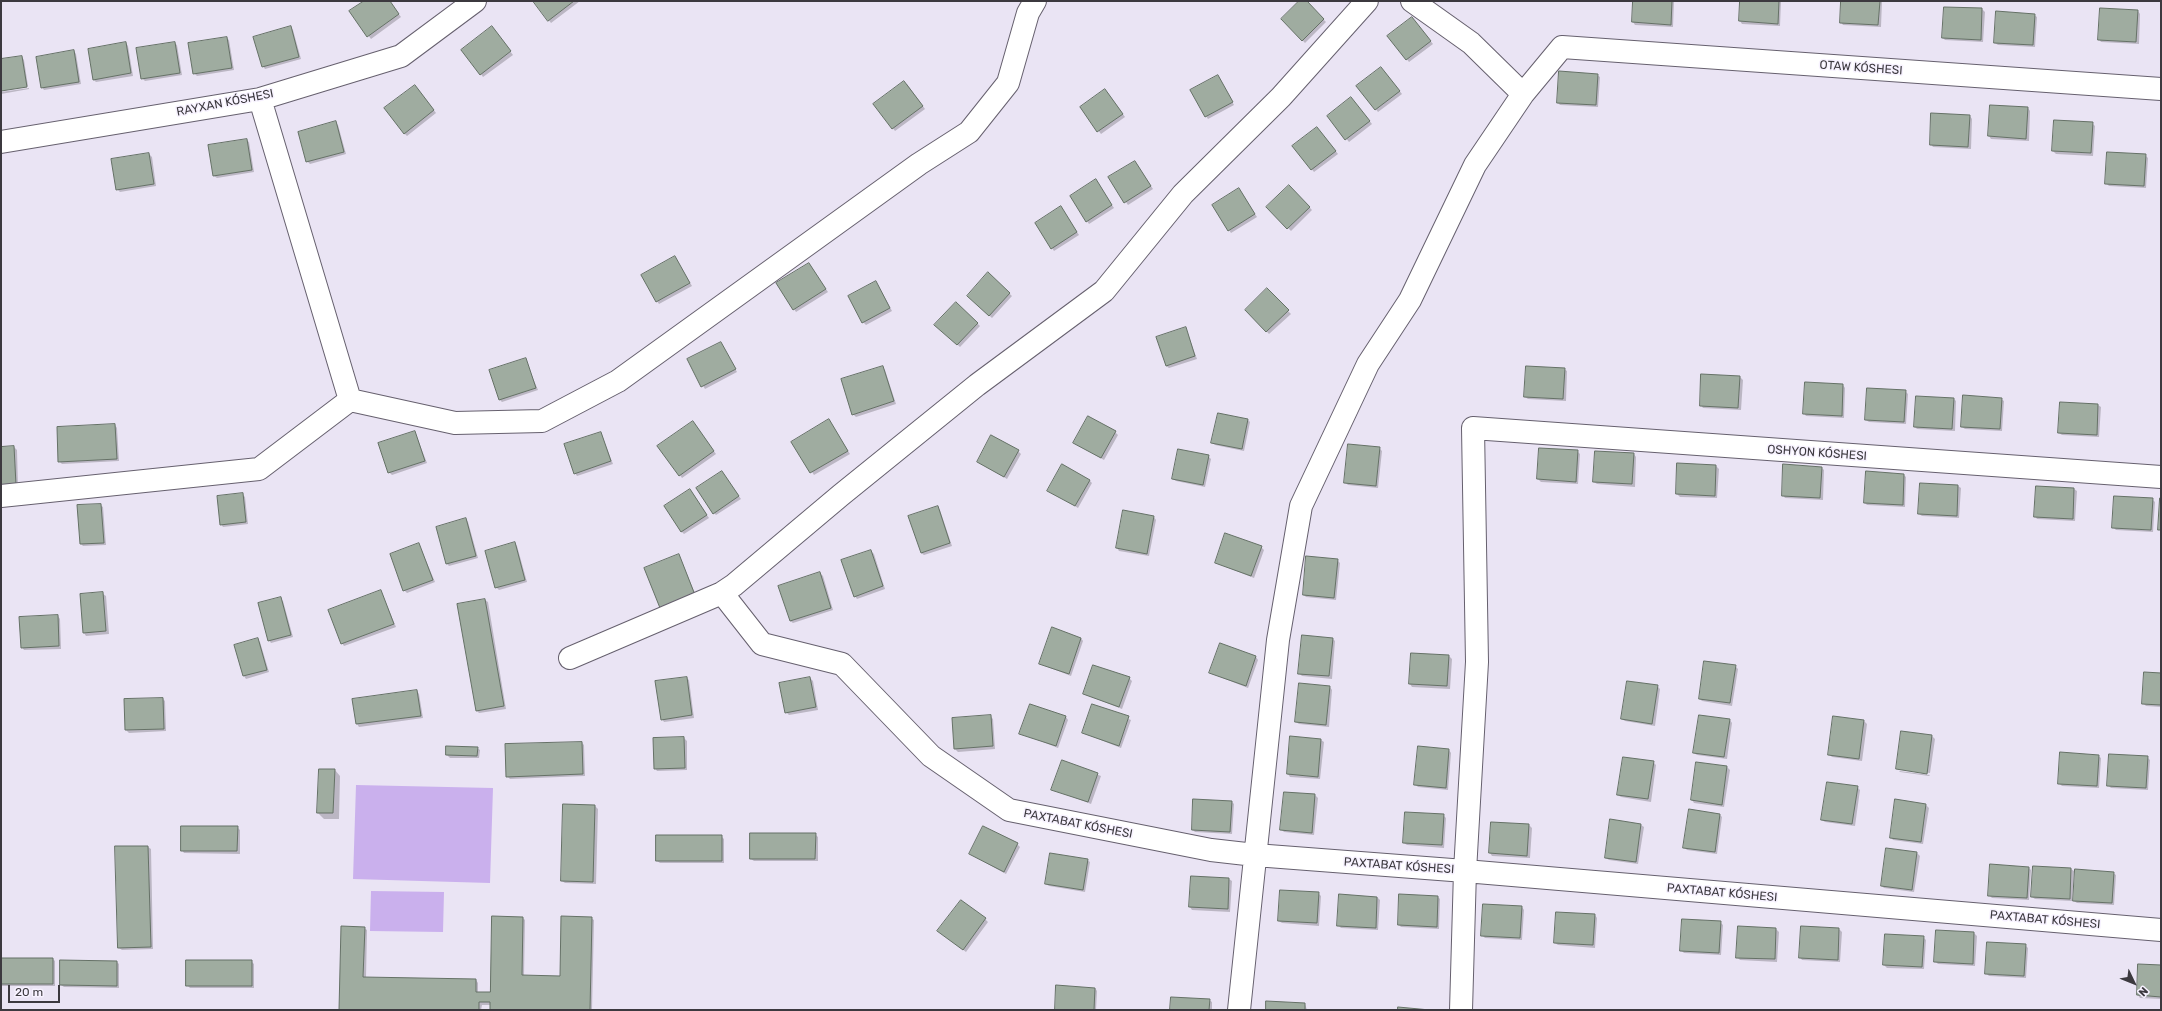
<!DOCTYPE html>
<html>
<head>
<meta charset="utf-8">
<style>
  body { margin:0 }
  #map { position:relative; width:2162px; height:1011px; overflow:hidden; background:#eae4f4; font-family:Rubik,sans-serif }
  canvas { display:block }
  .frame { position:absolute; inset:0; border:2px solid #3c393f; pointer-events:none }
  .north { position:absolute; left:2114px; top:963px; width:40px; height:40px; -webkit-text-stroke:3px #f7f2ff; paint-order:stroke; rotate:133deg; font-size:11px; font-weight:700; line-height:16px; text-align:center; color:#3c393f }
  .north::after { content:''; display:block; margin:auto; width:14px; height:18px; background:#3c393f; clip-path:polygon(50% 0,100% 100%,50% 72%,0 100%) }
  .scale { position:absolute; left:8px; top:985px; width:52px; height:18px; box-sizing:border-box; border:2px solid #3c393f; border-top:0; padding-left:5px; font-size:12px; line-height:14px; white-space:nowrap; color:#3c393f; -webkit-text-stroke:3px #f7f2ff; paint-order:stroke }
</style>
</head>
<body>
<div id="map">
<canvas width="2162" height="1011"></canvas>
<div class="frame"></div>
<div class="north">N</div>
<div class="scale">20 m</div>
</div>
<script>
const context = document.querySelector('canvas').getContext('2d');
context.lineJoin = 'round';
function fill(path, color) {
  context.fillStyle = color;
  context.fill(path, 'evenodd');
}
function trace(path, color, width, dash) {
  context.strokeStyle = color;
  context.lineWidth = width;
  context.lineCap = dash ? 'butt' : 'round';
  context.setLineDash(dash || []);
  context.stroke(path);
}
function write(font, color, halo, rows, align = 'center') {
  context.font = font + ' Rubik,sans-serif';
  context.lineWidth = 3;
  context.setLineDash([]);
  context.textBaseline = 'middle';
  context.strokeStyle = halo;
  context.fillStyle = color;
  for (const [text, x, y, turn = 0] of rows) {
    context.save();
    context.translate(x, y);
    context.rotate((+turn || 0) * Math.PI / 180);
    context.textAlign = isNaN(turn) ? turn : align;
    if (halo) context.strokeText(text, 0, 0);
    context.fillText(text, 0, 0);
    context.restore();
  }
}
fill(new Path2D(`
  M356 785 493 788 490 883 353 879Z
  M371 891 444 892 443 932 370 931Z`), '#cab0ed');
fill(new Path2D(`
  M365 1H389L401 17 371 39 350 12Z
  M534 1H580L551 23Z
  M1301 1H1305L1326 22 1305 43 1282 19Z
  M1634 1H1674L1673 27 1635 25 1633 22Z
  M1741 1H1781L1780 26 1742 24 1740 21Z
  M1842 1H1882L1881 27 1843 25 1841 22Z
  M1945 8 1982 9 1985 12 1983 42 1945 40 1943 38Z
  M2138 11 2140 14 2139 44 2101 42 2099 39Z
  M2034 15 2037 17 2035 47 1998 45 1995 43Z
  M1414 21 1433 44 1409 62 1389 36Z
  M291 27 293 30 301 59 265 69 263 66Z
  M494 30 513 55 483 77 481 74Z
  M226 38 229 40 234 70 197 76 194 73Z
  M126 43 128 46 133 76 96 82 93 79Z
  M174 43 177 45 182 75 145 81 142 78Z
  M74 51 76 54 81 84 44 90 42 87Z
  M22 57 24 60 28 86 1 90V60Z
  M1384 71 1402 94 1378 112 1358 86Z
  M1597 75 1600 77 1598 107 1560 105 1558 103Z
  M1218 76 1234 105 1208 119 1206 116Z
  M907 84 925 109 895 131 874 104Z
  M29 88V89L1 94V92Z
  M418 89 436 113 407 136 404 133Z
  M1108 93 1125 117 1101 134 1081 108Z
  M1351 98 1372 124 1349 142 1328 116Z
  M1990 106 2028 108 2030 111 2029 141 1991 139 1989 136Z
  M1970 116 1972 119 1971 149 1933 147 1931 144Z
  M335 122 338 125 346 154 310 164 307 161Z
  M2092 123 2095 126 2093 156 2056 154 2053 151Z
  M1320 131 1338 154 1314 172 1294 147Z
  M246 140 249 142 254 172 217 178 214 176Z
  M149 154 152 157 156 186 120 192 117 189Z
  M2145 155 2148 158 2146 188 2109 186 2106 183Z
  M1137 165 1153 189 1128 205 1109 178Z
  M1096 181 1114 208 1089 224 1087 221Z
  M1289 186 1312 210 1291 231 1267 207Z
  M1241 192 1257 217 1231 233 1229 230Z
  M1061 207 1079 235 1054 251 1052 248Z
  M675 257 692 286 659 304 657 301Z
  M809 264 828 292 796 312 794 309Z
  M988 274 1012 296 992 318 968 296Z
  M878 285 892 311 866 325 863 322Z
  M1267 290 1291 314 1269 334 1246 310Z
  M956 303 980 326 960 347 936 325Z
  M1186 329 1197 359 1169 368 1166 366Z
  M721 343 737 372 705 389 688 360Z
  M525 359 538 390 502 402 499 399Z
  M883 367 885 370 896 404 856 417 853 414Z
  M1564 369 1567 371 1566 401 1528 399 1525 397Z
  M1702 375 1740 377 1743 380 1741 410 1703 408 1701 405Z
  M1843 385 1845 388 1844 418 1806 416 1804 413Z
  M1905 391 1908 394 1906 424 1869 422 1866 420Z
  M1954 399 1956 401 1955 431 1917 429 1915 427Z
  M2001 399 2004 401 2002 431 1965 429 1962 427Z
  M2061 403 2098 405 2101 407 2099 437 2062 435 2059 433Z
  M1248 420 1250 422 1244 451 1215 445 1212 442Z
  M693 422 716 454 682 478 659 446Z
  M831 423 850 454 814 475 792 442Z
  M115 425 117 428 119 461 62 464 59 461Z
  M415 432 427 463 392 475 389 472Z
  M1115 432 1118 435 1104 460 1074 443Z
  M601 433 613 464 577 476 575 473Z
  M14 447 17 450 18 487 1 488V448Z
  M1379 448 1382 451 1378 488 1348 485 1345 482Z
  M1018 451 1021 454 1007 479 978 462Z
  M1577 451 1580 454 1578 484 1541 482 1538 479Z
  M1634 454 1636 457 1635 487 1597 484 1594 482Z
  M1208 456 1211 459 1205 487 1176 481 1173 479Z
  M1716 466 1719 469 1717 498 1680 497 1677 494Z
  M1822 468 1824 470 1823 500 1785 498 1783 495Z
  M722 472 741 499 716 515 714 513Z
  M1904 475 1906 477 1905 507 1867 505 1865 503Z
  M1089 480 1092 483 1078 508 1049 491Z
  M1958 486 1961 488 1959 518 1922 516 1919 514Z
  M2036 487 2074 489 2077 491 2075 521 2037 519 2035 516Z
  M692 493 709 518 684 534 681 531Z
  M242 494 245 497 248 524 223 527 221 524Z
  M2152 499 2155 502 2153 532 2116 530 2113 527Z
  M100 505 103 507 106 545 83 546 81 544Z
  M938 507 940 510 952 546 924 555 921 553Z
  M1154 517 1156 520 1149 556 1119 551 1117 548Z
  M466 519 468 522 478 558 449 566 447 564Z
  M515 543 517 546 527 582 499 590 496 587Z
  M419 544 435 582 407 593 404 590Z
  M1261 547 1264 550 1254 578 1216 563Z
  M871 551 874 554 885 589 857 599 855 596Z
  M679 555 697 598 664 611Z
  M1337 560 1340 563 1336 600 1306 597 1304 595Z
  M820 573 823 576 833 610 793 623 790 621Z
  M381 591 396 627 344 646 342 643Z
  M103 594 106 596 109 634 86 636 84 633Z
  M280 598 283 601 293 637 271 643 269 640Z
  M485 600 488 602 506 709 479 713 477 711Z
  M58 616 60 619 61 649 24 650 22 647Z
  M1081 638 1083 641 1071 676 1040 664Z
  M257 639 260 642 269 672 246 679 244 676 235 645Z
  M1333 639 1335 641 1332 679 1302 676 1299 673Z
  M1411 654 1449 656 1452 659 1450 689 1412 687 1410 684Z
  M1256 657 1258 660 1248 688 1210 673Z
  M1735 666 1738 669 1732 706 1702 701 1700 699Z
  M2161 674V707L2146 706 2143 703Z
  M686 678 689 680 694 718 664 722 662 719Z
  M810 678 813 681 818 710 789 715 786 712Z
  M1129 678 1132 681 1122 709 1084 694Z
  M1657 686 1660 689 1655 726 1625 721 1622 719Z
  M1330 687 1332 690 1329 727 1299 724 1296 722Z
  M417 691 419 694 423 718 359 727 357 724 354 700Z
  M163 699 165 701 166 731 129 733 126 730Z
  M1093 705 1131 720 1121 748 1083 733Z
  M990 716 993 719 995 749 958 752 955 749Z
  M1066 717 1068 720 1058 748 1020 733Z
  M1834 717 1864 721 1867 724 1862 761 1832 757 1829 754Z
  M1730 720 1732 723 1727 759 1697 755 1694 753Z
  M1902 732 1932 736 1935 739 1930 773 1897 769Z
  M684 738 687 741V770L657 771 655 768Z
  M1321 740 1324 742 1320 779 1290 777 1288 774Z
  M582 743 584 745 585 776 510 779 507 776Z
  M477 748 480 750 479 758H450L447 755Z
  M1449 750 1451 753 1448 790 1418 787 1415 784Z
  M2098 756 2101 758 2099 788 2062 786 2059 783Z
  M2147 757 2150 760 2148 790 2111 788 2108 785Z
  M1062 761 1101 776 1091 804 1052 789Z
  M1653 762 1656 765 1651 802 1621 797 1618 795Z
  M1697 763 1727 767 1730 770 1724 807 1694 803 1692 800Z
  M335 770 340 776 339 819H324L318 813Z
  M1899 771 1930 775 1929 776 1900 772Z
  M1857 787 1860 790 1855 826 1825 822 1822 820Z
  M1285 793 1315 795 1318 798 1314 835 1284 832 1282 830Z
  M1896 801 1926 805 1929 808 1923 844 1893 840 1891 837Z
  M1232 802 1234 804 1232 834 1195 832 1193 830Z
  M564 805 595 806 598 809 596 884 565 883 562 881Z
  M1443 815 1446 818 1444 848 1407 845 1404 843Z
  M1720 815 1722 817 1717 854 1687 850 1684 847Z
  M1611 820 1641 825 1644 827 1638 864 1609 860 1606 858Z
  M1491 823 1529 825 1532 828 1530 858 1492 856 1490 853Z
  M237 827 240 830V854L184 853 182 850Z
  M815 834 818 837V861H754L751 859Z
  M721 836 724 839V863H660L657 861Z
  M1017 844 1020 847 1006 874 970 854Z
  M148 847 151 849 153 949 122 950 119 948Z
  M1887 849 1917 853 1920 856 1914 892 1884 888 1882 886Z
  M1087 860 1090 862 1085 892 1049 886 1046 884Z
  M2028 867 2031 870 2029 900 1992 898 1989 895Z
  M2071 869 2074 871 2072 901 2035 899 2032 897Z
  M2113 873 2116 875 2114 905 2077 903 2074 901Z
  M1229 879 1232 881 1230 912 1192 910 1190 907Z
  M1318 893 1321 896 1319 926 1282 923 1279 921Z
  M1340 895 1377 897 1380 900 1378 930 1341 928 1338 925Z
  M1438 897 1440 899 1439 929 1401 927 1399 925Z
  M1522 907 1524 910 1522 940 1485 938 1482 935Z
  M1595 915 1597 918 1595 948 1558 945 1555 943Z
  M523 918 525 920 524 976 561 977 591 918 594 920 592 1010H491V1005H482L481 1010H340L364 928 367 930 366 978 476 980 478 983V993H491Z
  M985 919 988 922 966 952 941 933Z
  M1720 922 1723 925 1721 955 1684 953 1681 950Z
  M1738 927 1776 929 1779 932 1777 962 1740 960 1737 957Z
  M1802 927 1839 929 1842 932 1840 962 1802 960 1800 957Z
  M1974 933 1977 936 1975 966 1938 964 1935 961Z
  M1923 937 1926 940 1924 969 1887 968 1884 965Z
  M2025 945 2028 948 2026 978 1989 976 1986 973Z
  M1 959H53L55 961V986H1Z
  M251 961 254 964V988H190L187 985Z
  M117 962 119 964V988L64 987 61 985Z
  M2139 965 2161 966V999L2140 998 2138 995Z
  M1095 988 1097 991 1096 1010H1056Z
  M1209 1000 1212 1002V1010H1171Z
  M1305 1004 1307 1010H1267Z`), '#0003');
const building = new Path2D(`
  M364 1H390L399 14 367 37 349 11Z
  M533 1H574L548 21Z
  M1299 1H1307L1324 19 1302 41 1281 19Z
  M1633 1H1672L1671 25 1632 22Z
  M1740 1H1779L1778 24 1739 21Z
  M1841 1H1880L1878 25 1840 23Z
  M1944 7 1982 8 1981 40 1942 38Z
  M2100 8 2138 10 2136 42 2098 40Z
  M1996 11 2035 14 2033 45 1994 43Z
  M1412 17 1431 41 1406 60 1387 36Z
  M291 26 299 57 262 67 253 37Z
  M492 26 511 51 480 75 461 50Z
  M227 37 232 68 193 74 188 43Z
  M126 42 131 73 93 80 88 49Z
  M175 42 180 73 141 79 136 48Z
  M74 50 79 82 41 88 36 57Z
  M22 56 27 87 1 91V59Z
  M1381 67 1400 91 1375 110 1356 86Z
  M1559 71 1598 74 1596 105 1557 103Z
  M1218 75 1233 102 1205 117 1190 90Z
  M904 81 923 106 892 129 873 104Z
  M415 85 434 110 404 134 384 108Z
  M1105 89 1123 114 1097 132 1080 107Z
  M1351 97 1370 121 1345 140 1327 116Z
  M1990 105 2028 107 2026 139 1988 136Z
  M1931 113 1970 115 1968 147 1930 145Z
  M2054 120 2093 122 2091 153 2052 151Z
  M336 121 344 152 306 162 298 132Z
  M1317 127 1336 151 1311 170 1292 146Z
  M247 139 252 170 213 176 208 145Z
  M2107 152 2146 154 2144 186 2105 184Z
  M149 153 154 184 116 190 111 159Z
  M1135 161 1151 186 1124 203 1108 177Z
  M1096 179 1112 205 1086 222 1070 196Z
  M1289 185 1310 207 1287 229 1266 207Z
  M1239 188 1255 214 1228 231 1212 205Z
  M1061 206 1077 232 1051 249 1035 223Z
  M675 256 690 283 656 302 641 275Z
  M809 263 826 289 793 310 776 283Z
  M988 272 1010 293 989 316 967 296Z
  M876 281 890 308 862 323 848 296Z
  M1267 288 1289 310 1266 332 1245 310Z
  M956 302 978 323 957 345 934 325Z
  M1186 327 1195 356 1166 366 1156 337Z
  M721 342 736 369 701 387 687 359Z
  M526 358 536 388 499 400 489 370Z
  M883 366 894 401 852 415 841 379Z
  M1526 366 1565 368 1563 399 1524 397Z
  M1701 374 1740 376 1738 408 1700 406Z
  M1805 382 1843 384 1842 416 1803 414Z
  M1867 388 1906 390 1904 422 1865 420Z
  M1963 395 2002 398 2000 429 1961 427Z
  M1916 396 1954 398 1952 429 1914 427Z
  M2060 402 2098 404 2097 435 2058 433Z
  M1218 413 1248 419 1242 449 1211 443Z
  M1088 416 1116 431 1101 458 1073 443Z
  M829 419 848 451 810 473 791 442Z
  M693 421 714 451 679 476 657 446Z
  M115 424 117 459 58 462 57 427Z
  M415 431 425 461 388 473 378 443Z
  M601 432 611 461 574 474 564 444Z
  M991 435 1019 450 1004 477 977 462Z
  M1348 444 1380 447 1376 486 1344 483Z
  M14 446 16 485H1V447Z
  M1539 448 1578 450 1576 482 1537 479Z
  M1178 449 1209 455 1203 485 1172 479Z
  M1595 451 1634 453 1632 484 1593 482Z
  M1677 463 1716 465 1715 496 1676 494Z
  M1062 464 1090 480 1075 506 1047 491Z
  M1783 464 1822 467 1820 498 1782 496Z
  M722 471 739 496 713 514 696 488Z
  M1866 471 1904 474 1903 505 1864 503Z
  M1920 483 1958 485 1957 516 1918 514Z
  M2036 486 2074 488 2073 519 2034 517Z
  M690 489 707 515 681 532 664 506Z
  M243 493 246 522 220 525 217 496Z
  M2114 496 2153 498 2151 530 2112 528Z
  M2160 498H2161V530H2158Z
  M101 504 104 543 80 544 77 505Z
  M938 506 950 543 921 553 908 516Z
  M1123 510 1154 516 1147 554 1116 548Z
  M466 518 476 556 446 564 436 527Z
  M1225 533 1262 546 1251 576 1215 563Z
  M515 542 525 580 495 588 485 551Z
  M419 543 433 580 403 591 390 554Z
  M871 550 883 586 854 597 841 560Z
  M679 554 695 595 660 608 644 568Z
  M1306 556 1338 559 1334 598 1303 595Z
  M820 572 831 608 790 621 778 586Z
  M381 590 394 624 341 644 328 610Z
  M103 592 106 631 83 633 80 594Z
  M281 597 291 635 268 641 258 603Z
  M485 599 504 706 476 711 457 604Z
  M58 615 59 646 21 648 19 617Z
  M1052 627 1081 638 1069 674 1039 664Z
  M1302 635 1333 638 1329 676 1298 674Z
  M258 638 267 670 243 676 234 645Z
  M1220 643 1256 656 1246 686 1209 673Z
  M1411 653 1449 655 1447 686 1409 684Z
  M1704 661 1736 665 1730 703 1699 699Z
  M1093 665 1130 677 1119 707 1083 694Z
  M2144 672 2161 673V705L2142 704Z
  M687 677 692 715 661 720 655 681Z
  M810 677 816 707 785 713 779 683Z
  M1627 681 1658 685 1652 724 1621 719Z
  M1299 683 1330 686 1326 725 1295 722Z
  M417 690 421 716 356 724 352 699Z
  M163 698 164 729 125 730 124 699Z
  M1030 704 1066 716 1056 746 1019 734Z
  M1092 704 1129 716 1119 746 1082 733Z
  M991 715 993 746 954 749 952 718Z
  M1699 715 1730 719 1724 757 1693 753Z
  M1833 716 1864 720 1859 759 1828 755Z
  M1901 731 1932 735 1927 774 1896 769Z
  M1290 736 1321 739 1318 777 1287 774Z
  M684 737 685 768 654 769 653 738Z
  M582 742 583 774 506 777 505 744Z
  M446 746 478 747 477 756 446 755Z
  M1418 746 1449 749 1446 788 1414 785Z
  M2060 752 2099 755 2097 786 2058 784Z
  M2109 754 2148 756 2146 788 2107 786Z
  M1623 757 1654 761 1648 799 1617 795Z
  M1062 760 1098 773 1088 802 1051 790Z
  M1696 762 1727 766 1722 805 1691 800Z
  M319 769H335L333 813H317Z
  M1827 782 1858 786 1852 824 1821 820Z
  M1284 792 1315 794 1312 833 1280 830Z
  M1193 799 1232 801 1230 832 1192 830Z
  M1895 799 1926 804 1921 842 1890 838Z
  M563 804 595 805 593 882 561 881Z
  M1689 809 1720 814 1715 852 1683 848Z
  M1405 812 1444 814 1442 845 1403 843Z
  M1610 819 1641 824 1636 862 1605 858Z
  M1491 822 1529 824 1527 856 1489 853Z
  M181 826H238L237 851H181Z
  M983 826 1018 843 1004 872 969 854Z
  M750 833H816L815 859H750Z
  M656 835H722V861H656Z
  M115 846H148L151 947 118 948Z
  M1886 848 1917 852 1912 890 1881 886Z
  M1050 853 1088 859 1083 890 1045 884Z
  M1990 864 2029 867 2027 898 1988 896Z
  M2033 866 2071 868 2070 899 2031 897Z
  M2075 869 2114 872 2112 903 2073 901Z
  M1191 876 1229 878 1228 909 1189 907Z
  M1280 890 1319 892 1317 923 1278 921Z
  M1339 894 1377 897 1376 928 1337 926Z
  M1399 894 1438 896 1437 927 1398 925Z
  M961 900 986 918 963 950 937 931Z
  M1483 904 1522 906 1520 938 1481 936Z
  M1556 912 1595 914 1593 945 1554 943Z
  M492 916 523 917 522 975 560 976 561 916 592 917 590 1010H490V1002H479V1010H339L341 926 365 927 363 977 476 979V992H490Z
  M1682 919 1721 921 1719 953 1680 951Z
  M1738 926 1776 928 1775 959 1736 958Z
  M1801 926 1839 928 1838 960 1799 958Z
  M1936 930 1974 932 1973 964 1934 962Z
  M1885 934 1924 936 1922 967 1883 965Z
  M1987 942 2026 944 2024 976 1985 974Z
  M1 958H53V984H1Z
  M60 960 117 961V986L60 985Z
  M186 960H252V986H186Z
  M2138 964 2161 965V997L2137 995Z
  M1056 985 1095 988 1094 1010H1055Z
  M1171 997 1210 999 1209 1010H1170Z
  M1266 1001 1305 1003V1010H1266Z
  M1398 1007 1430 1010H1398Z`);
fill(building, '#9faca0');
trace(building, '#657166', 1);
const minor = new Path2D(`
  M1412 1 1471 43 1523 94
  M260 99 350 400
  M1 142 260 99 401 56 475 1
  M1 496 259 469 350 400 455 423 542 421 618 381 919 164 969 132 1008 83 1028 13 1035 1
  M722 593 762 644 842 664 931 756 1009 810 1211 850 1255 855 1465 871 2161 930
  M570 658 722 593 734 585 841 495 977 385 1104 291 1183 194 1281 97 1367 1
  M1239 1010 1278 640 1301 506 1368 364 1410 300 1475 165 1523 94 1562 47 2161 89
  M1461 1010 1465 871 1477 662 1473 428 2161 477`);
trace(minor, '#66606e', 24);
trace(minor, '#fff', 22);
write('12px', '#3c393f', '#f7f2ff', [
  ["OTAW KÓSHESI",1861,68,4],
  ["RAYXAN KÓSHESI",225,103,-11],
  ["OSHYON KÓSHESI",1817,453,4],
  ["PAXTABAT KÓSHESI",1078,824,11],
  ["PAXTABAT KÓSHESI",1399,866,4],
  ["PAXTABAT KÓSHESI",1722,893,5],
  ["PAXTABAT KÓSHESI",2045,920,5]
]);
</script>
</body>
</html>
